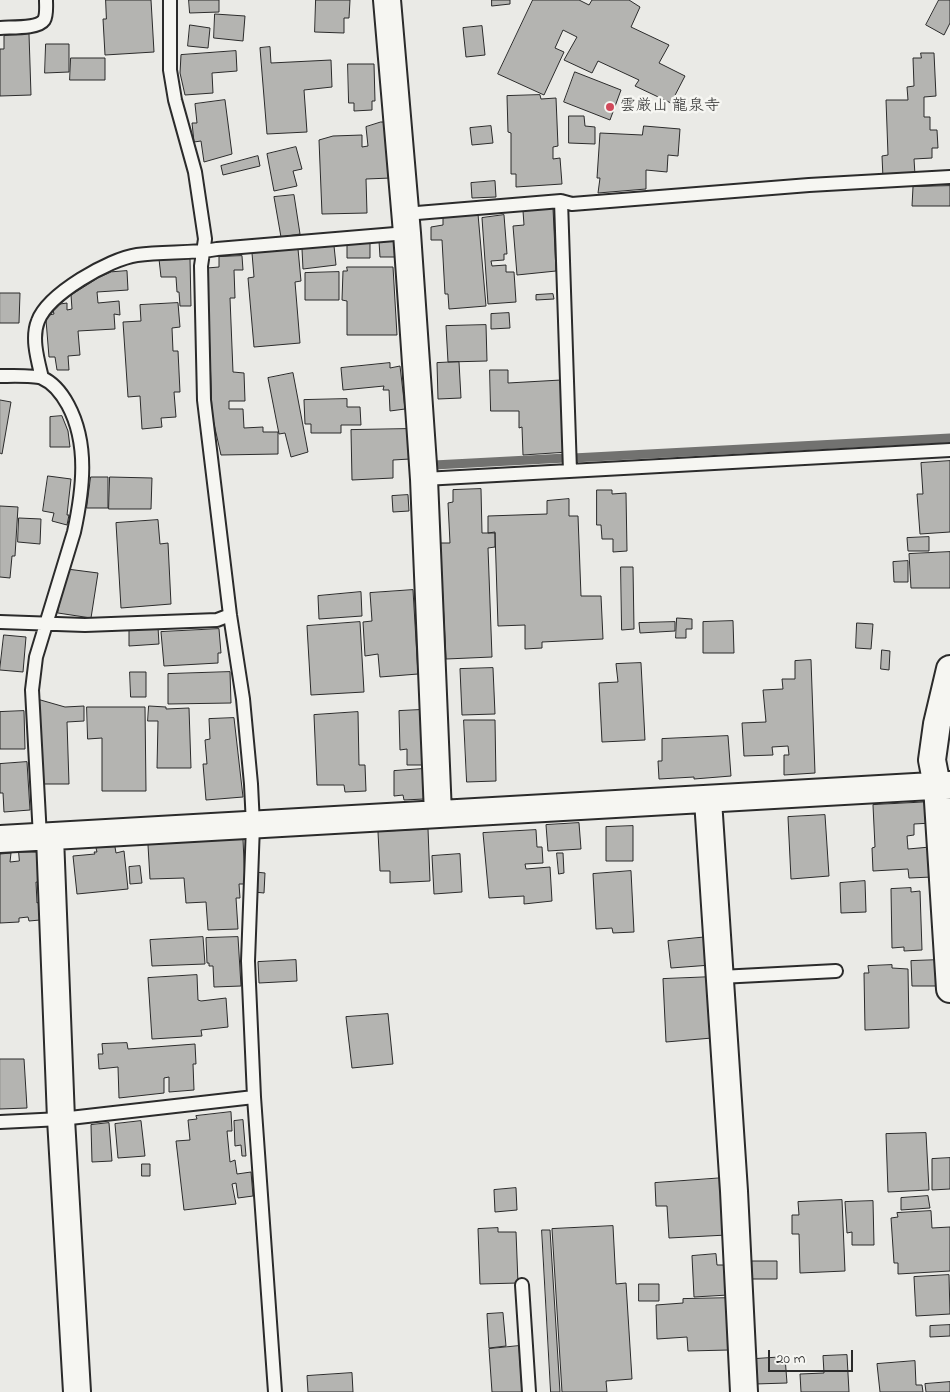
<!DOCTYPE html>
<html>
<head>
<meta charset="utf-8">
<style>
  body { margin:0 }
  #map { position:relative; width:950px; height:1392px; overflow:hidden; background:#eaeae6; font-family:"Indie Flower",sans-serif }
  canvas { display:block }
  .scale { position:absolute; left:768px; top:1350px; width:85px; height:22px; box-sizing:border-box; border:2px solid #2b2b2b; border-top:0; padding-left:6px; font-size:15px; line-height:18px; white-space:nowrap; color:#2b2b2b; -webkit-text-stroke:4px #f6f6f2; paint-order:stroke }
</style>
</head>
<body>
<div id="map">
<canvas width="950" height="1392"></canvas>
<div class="scale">20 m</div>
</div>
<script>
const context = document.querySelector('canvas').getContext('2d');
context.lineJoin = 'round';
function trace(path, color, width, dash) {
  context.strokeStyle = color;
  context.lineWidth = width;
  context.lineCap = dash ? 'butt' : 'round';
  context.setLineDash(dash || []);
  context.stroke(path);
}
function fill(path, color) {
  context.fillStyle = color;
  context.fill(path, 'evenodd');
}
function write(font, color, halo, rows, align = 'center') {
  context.font = font + ' "Indie Flower","Klee One",sans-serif';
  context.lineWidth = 5;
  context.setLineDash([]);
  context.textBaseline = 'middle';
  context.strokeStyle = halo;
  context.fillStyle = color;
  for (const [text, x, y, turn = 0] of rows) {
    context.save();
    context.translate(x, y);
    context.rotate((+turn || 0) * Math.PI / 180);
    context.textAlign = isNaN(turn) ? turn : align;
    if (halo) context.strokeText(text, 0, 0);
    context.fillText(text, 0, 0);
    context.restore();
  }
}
trace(new Path2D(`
  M573 458 950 438
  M434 465 566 458`), '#727270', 9);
const building = new Path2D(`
  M106 0H151L154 52 105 55 103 19H106Z
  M189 0H219V12L190 13Z
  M316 0H350L349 18H344V33L315 32Z
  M492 0H510V4L492 6Z
  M533 0H579L589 5 592 0H629L640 7 631 27 669 45 659 63 685 76 671 103 635 86 639 80 598 61 592 73 564 60 577 37 563 30 555 48 564 52 544 95 498 74Z
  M939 0H950V23L944 35 926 25Z
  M215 14 245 16 243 41 214 38Z
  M190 25 210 28 208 48 188 46Z
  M482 26 485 55 466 57 463 28Z
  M29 34 31 95 0 96V49H4V36Z
  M46 44H69V72L45 73Z
  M270 47 271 63 331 60 332 87 304 90 307 132 267 134 260 48Z
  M236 51 237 71 212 73 213 93 185 95 180 73 181 55Z
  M921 53H934L936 96 924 97V117H930V130H937L938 148H932V158L914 159 915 175 883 178 882 156 888 155 886 100H908L907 87 914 86 913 58H921Z
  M71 58H105V80H70Z
  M348 64H374L375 101H372V110L354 111V103H349Z
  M575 72 621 90 610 120 564 102Z
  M540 95 541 99 556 98 558 146 553 147V159L560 158 562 184 516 187V174H511V133L508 132 507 96Z
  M225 100 232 154 204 162 201 141 194 142 192 123H197L195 104Z
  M569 116H584L585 126 595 127V144L569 143Z
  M381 122H389L391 178 366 179 367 213 322 214 319 140 333 136 362 135V147L368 146 366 127Z
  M491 126 493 143 472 145 470 128Z
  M644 126 680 129 678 156 668 155 667 172 646 170V189L598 193 600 178H597L600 133 642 135Z
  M296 147 302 169 293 171 297 186 274 191 267 154Z
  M258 156 260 166 223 175 221 166Z
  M495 181 496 197 472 198 471 183Z
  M950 186V206H912L913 187Z
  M294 195 300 234 281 237 274 197Z
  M553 208 556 271 517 275 513 226 524 225 523 211Z
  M478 214 486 306 449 309 448 294H445L442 240H431V227L443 225V217Z
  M504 215 507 254H504V260L491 261 492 266 506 265V272H514L516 302 488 304 482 218Z
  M398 240V257H380L379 241Z
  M370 242V258H347V244Z
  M334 246 336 265 303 269 302 249Z
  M298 249 301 281 295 282 300 343 254 347 248 278 254 277 252 253Z
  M242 256 243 270H234L235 298H230L233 372 244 373 245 401H229V409H243L244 428 263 427V432H278V454L221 455 212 415 207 268 219 267V257Z
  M190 258 191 306H180L179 292H177L176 277H161L159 259Z
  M347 267H393L397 335H347V301L342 300 343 271H347Z
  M127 271 128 290 97 292 98 303 119 301 120 315 114 314 115 329 78 331 80 355 68 356 69 370H57L55 357H49L46 320 49 315 54 314 53 310 60 304 67 303V310L72 309 71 295 98 278 111 272Z
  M339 272V300H305V273Z
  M0 293H20L19 323H0Z
  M553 294 554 299 536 300V295Z
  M178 303 180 327 172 328 173 351H178L180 392H174L176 417 161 418 162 427 142 429 140 396 128 397 123 322 141 321 140 305Z
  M509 313 510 328 491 329V314Z
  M486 325 487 361 448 362 446 326Z
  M459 362 461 398 438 399 437 363Z
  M390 363V368L400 366 405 409 390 411 389 390H383L384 386 343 390 341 368Z
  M490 370H508V383L561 380 568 452 523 455 522 427 519 428V411H491Z
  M293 373 308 452 291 457 285 433 279 434 268 378Z
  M347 399V407H360L361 425H341V433H311V424H305L304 400Z
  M0 400 11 402 2 454 0 453Z
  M62 416 68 431 70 447H50V417Z
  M408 429 410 459 393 460V478L352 480 351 430Z
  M950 461V532L920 534 917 494H923L921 463Z
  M48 476 71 479 67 515H69L67 525 52 521 54 513 43 511Z
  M91 477H108V508H87Z
  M110 477 152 478 151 509H109Z
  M481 489 482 533H495V547L488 548 492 657 446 659 440 543H450L448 503 453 502V490Z
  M597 490H612V494L626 493 627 551 613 552V539H602L601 525H597Z
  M408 495 409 511 393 512 392 496Z
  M569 499V516H578L581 596H601L603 639 542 642V648L525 649V625L498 626 495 532 488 533V516L547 514V501Z
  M0 506 18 507 15 556H12L10 578 0 577Z
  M19 518 41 519 40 544 18 542Z
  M158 520 160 544 168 543 171 604 121 608 116 523Z
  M929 537V551H908L907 538Z
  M950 552V588H911L909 554Z
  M908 561V582H894L893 562Z
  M621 567H633L634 629 622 630Z
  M67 569 98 573 91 618 58 613Z
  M413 590 418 674 380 677 378 654 365 656 363 622 372 621 370 593Z
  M361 592 362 616 319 619 318 596Z
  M677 618 692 619V629H686V638H676Z
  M733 621 734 653H703V622Z
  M360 622 364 692 311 695 307 626Z
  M675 622V631L640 633 639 623Z
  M857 623 873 624 871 649 856 648Z
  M158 627 159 644 129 646V629Z
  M219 629 221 653H218V663L164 666 161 632Z
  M4 635 26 637 23 672 0 670Z
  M882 650 890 651 889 670 881 669Z
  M811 660 815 773 784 775V755H789L788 746 772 747 773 755 744 756 742 723 766 722 763 690 783 689 782 679H795V661Z
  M641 663 645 740 602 742 599 683 618 682 616 664Z
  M493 668 495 714 462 715 460 669Z
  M130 672H146V697H131Z
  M230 672 231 703 168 704V674Z
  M37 699 65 707 84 706V721L67 722 69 784H42Z
  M149 706 166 707V709L189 708 191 768H157L158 721H148Z
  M87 707H145L146 791H102V738L88 739Z
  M420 710 423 765H407V749L400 750 399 711Z
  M24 711 25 749H0V712Z
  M358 712 359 765H365L366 791 345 792 344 785H317L314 715Z
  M234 718 243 797 206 800 203 764H207L205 740 210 739 209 719Z
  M464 720H495L496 781 467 782Z
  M728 736 731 776 694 779V777L659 779 658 761H662V739Z
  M27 762 30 810 4 812 3 793H0V764Z
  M423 769 424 799 404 800 403 795 394 796V771Z
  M931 802 932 823 914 824V835L907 836 908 849 930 847 932 877 909 878 908 869 873 871 872 848 875 847 873 805Z
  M825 815 829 876 791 879 788 817Z
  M579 823 581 849 548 851 546 825Z
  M633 826V861H606V827Z
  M428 829 430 881 390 883V871H380L378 832Z
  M536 830 537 847H542L543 863 525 864 526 869 550 867 552 901 524 904V896L489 898 483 833Z
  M243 839 245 884H239L240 898H236L238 929 208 930 206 902 186 903 184 878 150 879 148 845Z
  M115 847 116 853 124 851 128 889 77 894 73 856 95 854 94 852H97L96 848Z
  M19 852H40L42 883 36 882 37 903 39 902 40 920 29 921 28 917 19 918V922L0 923V854L11 853 10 862 19 861Z
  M557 853H563L564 873 559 874Z
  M460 854 462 892 434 894 432 856Z
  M140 866 142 883 130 884 129 867Z
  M631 871 634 932 613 933 612 928 596 929 593 874Z
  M255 872 265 873 264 893 254 892Z
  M865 881 866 912 841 913 840 883Z
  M911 888V892L920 891 922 950 904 951V947L892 948 891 889Z
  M203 937 205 964 152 966 150 940Z
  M238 937 241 986 214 987 213 966H209V963H207L206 938Z
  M708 937 711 965 671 968 668 941Z
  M296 960 297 981 259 983 258 962Z
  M940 960 942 986H912L911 961Z
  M892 965V968L908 969 909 1028 865 1030 864 973H869L868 966Z
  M197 975 198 1000 201 1001 226 998 228 1027 201 1030 202 1036 152 1039 148 978Z
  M713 977 712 1038 666 1042 663 979Z
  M388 1014 393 1064 352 1068 346 1017Z
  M127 1043 128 1049 195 1044 196 1064H193L194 1090 169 1092V1077L164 1078V1093L119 1098 118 1067 99 1069 98 1054H103L102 1044Z
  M0 1059H24L27 1108 0 1109Z
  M231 1112 232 1131H227L230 1162 235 1160 237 1174 251 1172 253 1196 238 1198 236 1183 232 1184 236 1204 184 1210 176 1141 190 1140 188 1120 197 1119 196 1116Z
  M243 1120 246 1156H242L241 1145 235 1146 234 1121Z
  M141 1121 145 1156 118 1158 115 1124Z
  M109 1123 112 1161 92 1162 91 1125Z
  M926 1133 929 1190 888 1192 886 1134Z
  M950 1158V1189L932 1190V1159Z
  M142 1164H150V1176H142Z
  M724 1178 727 1235 669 1238 667 1206H656L655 1183Z
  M516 1188 517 1210 495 1212 494 1190Z
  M928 1196 930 1208 901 1210V1198Z
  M842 1200 845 1271 800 1273 799 1234H792V1215H799L798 1202Z
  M873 1201 874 1245H852V1232L847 1233 845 1202Z
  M931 1211 932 1228 950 1227V1271L898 1274V1263H894L891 1218 898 1217 897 1213Z
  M613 1226 616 1284 626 1283 632 1379 606 1381 607 1392H562L552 1229Z
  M498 1228V1232H516L518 1283 480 1284 478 1229Z
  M542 1230H550L560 1392H551Z
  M716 1254 717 1265H727L728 1295 694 1297 692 1256Z
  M752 1261H777V1279H752Z
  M949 1275 950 1314 916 1316 914 1277Z
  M639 1284H659V1301H639Z
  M734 1298 729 1350 688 1351 687 1337 657 1339 656 1305 683 1303V1299Z
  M503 1313 506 1346 489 1348 487 1314Z
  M950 1325V1336L930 1337V1326Z
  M519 1346 522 1392H492L489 1349Z
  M847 1355 849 1392H801L800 1374 824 1373 823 1356Z
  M785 1357 787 1383 755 1384V1359Z
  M915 1361 916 1385H922L923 1392H880L877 1364Z
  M352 1373 353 1392H308L307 1376Z
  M950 1382V1392H926L925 1384Z`);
fill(building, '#b4b4b1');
trace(building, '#2b2b2b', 1);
const service = new Path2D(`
  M170 0V70L175 100 195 172 205 239 201 266 204 400 230 615 243 699 251 784 253 825 248 961 254 1097 275 1392
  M0 28C10 27 38 29 44 20 47 15 46 6 46 0
  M561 201 570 471
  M405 214 561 201 572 204 809 185 950 177
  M0 376C10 376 34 375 42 378 54 383 62 394 68 405 89 444 83 490 74 532L36 657 32 690 40 837
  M42 378C38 361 31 338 38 321 48 294 109 259 137 255 164 251 191 254 217 249L407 233
  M424 479 950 450
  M0 622 85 625 217 620 230 615
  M720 977 836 971
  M0 1122 61 1119 254 1097
  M522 1285 529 1392`);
const minor = new Path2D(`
  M387 0 407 233 424 479 438 814
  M950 669 937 724 932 760 937 786 950 989
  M708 800 734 1191 744 1392
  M50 837 61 1119 77 1392
  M0 839 950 785`);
trace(service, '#2b2b2b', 16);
trace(minor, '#2b2b2b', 30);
trace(service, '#f6f6f2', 12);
trace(minor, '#f6f6f2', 26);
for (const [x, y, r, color] of [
  [610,107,5,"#d1495b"]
]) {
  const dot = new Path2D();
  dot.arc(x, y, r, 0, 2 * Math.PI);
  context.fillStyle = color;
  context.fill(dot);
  trace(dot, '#f6f6f2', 2);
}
write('16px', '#2b2b2b', '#f6f6f2', [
  ["雲厳山 龍泉寺",620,107]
], 'left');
</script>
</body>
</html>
